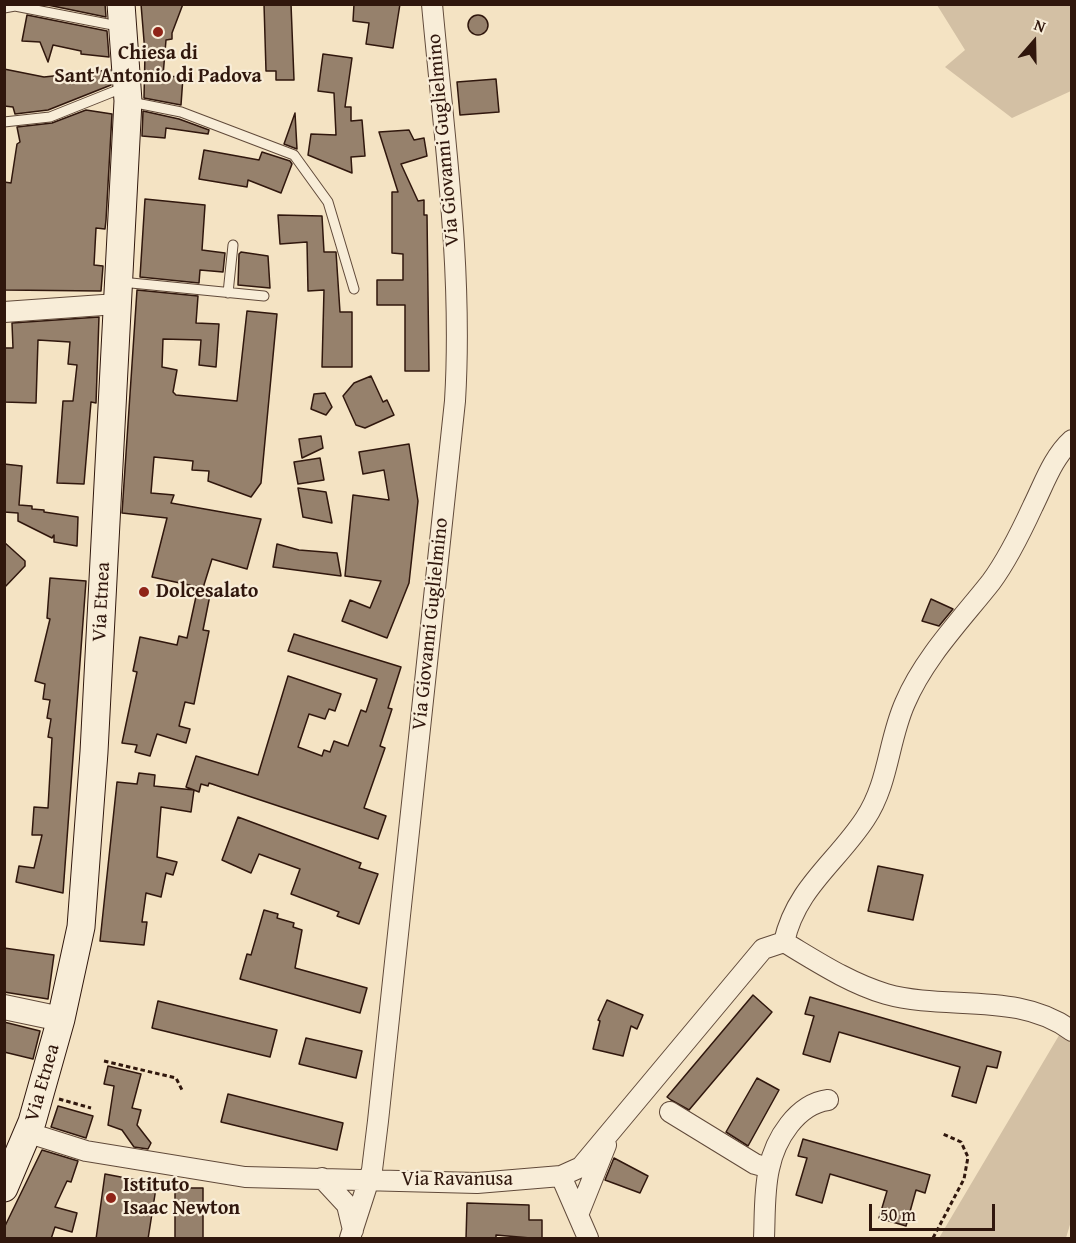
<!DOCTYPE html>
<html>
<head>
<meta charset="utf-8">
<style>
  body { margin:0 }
  #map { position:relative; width:1076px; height:1243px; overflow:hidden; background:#f4e3c3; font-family:"Gentium Book Plus",serif }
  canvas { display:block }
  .frame { position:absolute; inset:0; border:6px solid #30170d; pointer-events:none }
  .north { position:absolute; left:1004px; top:12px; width:60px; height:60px; -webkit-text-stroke:4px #f8edd8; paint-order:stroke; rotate:20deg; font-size:16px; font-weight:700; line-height:24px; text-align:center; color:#30170d }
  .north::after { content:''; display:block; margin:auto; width:21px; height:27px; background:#30170d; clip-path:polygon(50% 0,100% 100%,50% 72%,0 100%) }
  .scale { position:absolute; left:869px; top:1204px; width:126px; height:27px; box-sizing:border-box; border:3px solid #30170d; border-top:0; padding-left:8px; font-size:18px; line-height:21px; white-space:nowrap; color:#30170d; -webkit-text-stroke:4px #f8edd8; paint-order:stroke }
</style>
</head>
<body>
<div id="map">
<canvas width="1076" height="1243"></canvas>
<div class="frame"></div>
<div class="north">N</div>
<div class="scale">50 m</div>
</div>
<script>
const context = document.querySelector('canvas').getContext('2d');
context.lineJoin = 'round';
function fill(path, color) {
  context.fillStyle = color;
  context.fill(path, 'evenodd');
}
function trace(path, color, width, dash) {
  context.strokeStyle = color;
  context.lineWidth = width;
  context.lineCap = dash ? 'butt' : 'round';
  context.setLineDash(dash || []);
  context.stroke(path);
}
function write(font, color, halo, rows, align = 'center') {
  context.font = font + ' "Gentium Book Plus",serif';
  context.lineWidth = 4.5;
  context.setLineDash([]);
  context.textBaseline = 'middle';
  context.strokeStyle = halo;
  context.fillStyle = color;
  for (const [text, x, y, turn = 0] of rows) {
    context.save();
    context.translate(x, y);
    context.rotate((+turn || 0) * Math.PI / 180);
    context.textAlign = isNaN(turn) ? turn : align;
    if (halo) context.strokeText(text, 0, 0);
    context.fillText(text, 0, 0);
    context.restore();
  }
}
fill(new Path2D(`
  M937 5H1071V91L1012 118 945 67 965 50Z
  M1061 1032 1072 1040V1218L1066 1238H939Z`), '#d3c0a4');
const building = new Path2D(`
  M43 4H105L106 17Z
  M141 4H183L172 33V39L166 40 163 76 183 77 181 105 144 98 145 53Z
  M264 4H291L294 80H276V71H266Z
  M354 4H400L393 48 366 44 369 23 353 21Z
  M27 15 107 31 109 57 81 54V51L53 45 48 62 40 42 22 41Z
  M468 25a10 10 0 1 1 20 0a10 10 0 1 1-20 0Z
  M323 54 352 58 345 107H351V121L362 120 365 156 351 157 352 173 308 155 311 134 336 135 334 93 318 91Z
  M4 69 44 77 110 70 111 85 48 110 15 114 13 107 4 106Z
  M496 79 499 112 460 115 457 82Z
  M86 110 112 114 106 220 105 229 96 228 94 265 103 266 101 291 4 290V182L11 183 17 144 20 142 17 127 52 123Z
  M143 111 179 119 209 130 208 134 166 128 165 138 142 136Z
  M295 113 297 149 284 144Z
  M409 130 414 140 424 138 427 156 401 164 418 201 424 200V215H427L429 371H405V305H377V280H403V254L392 253V192H398L379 132Z
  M204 150 259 160 262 152 290 161 292 164 281 193 248 180 247 187 199 179Z
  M145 199 205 205 202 250 225 253 223 272 200 270 199 283 140 277Z
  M278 215 322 216 324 252H336L340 312H352V367H322L324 290 308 291 307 242 280 244Z
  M241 252 268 256 270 288 238 285 239 254Z
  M137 290 198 296 196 323 219 324 216 367 199 365 201 340 163 339 162 367 177 370 173 392 176 395 237 401 247 311 277 314 261 483 251 497 208 481 209 471 192 470 193 461 154 457 151 493 174 495 171 503 261 519 247 569 212 559 203 588 152 577 167 518 122 513Z
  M99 317 96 403 91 402 84 484 57 483 63 401H73L77 365 68 364 70 342 38 340 36 403 4 402V348H13L12 323Z
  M371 376 383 402 387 400 394 415 365 428 356 425 343 396 354 383Z
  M325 393 332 407 326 415 311 409 314 394Z
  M321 436 323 448 302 458 299 439Z
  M409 444 418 501 409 583 387 638 342 621 350 600 370 608 381 581 345 576 353 495 389 500 384 470 363 474 359 452Z
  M320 458 324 480 298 484 294 462Z
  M4 464 22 466 19 505 32 506V509L44 510V512L78 517 77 546 54 542V535L52 538 18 521V513L4 512Z
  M298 488 326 492 332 523 303 517Z
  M4 542 25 561V566L4 588Z
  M277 544 299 550 337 553 341 576 273 567Z
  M50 578 86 581 63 893 16 882 19 866 34 868 42 835H32L34 807 48 808 52 738 48 737 51 719 47 718 50 700 43 699 45 684 35 681 50 619 47 618Z
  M197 592 210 595 203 630 209 631 194 704 185 702 179 726 190 729 186 743 157 734 150 756 135 752 137 745 122 743 137 672 133 671 140 637 177 645 179 636 187 638Z
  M931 599 953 609 939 626 922 621Z
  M294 634 401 667 388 708 392 709 380 746 385 748 364 808 386 816 378 839 209 783 208 786 201 784 199 792 194 790 191 812 161 807 157 857 177 862 173 875 166 873 161 897 146 893 142 922H147L144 945 100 941 117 782 137 784 139 773 155 775 154 786 194 790 186 787 196 756 258 775 288 676 341 694 335 711 329 709 325 719 309 714 298 747 322 756 324 750 330 752 334 741 348 746 361 710 366 712 377 679 288 651Z
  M238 817 361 863 359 868 378 874 359 924 337 916 339 912 291 894 300 869 259 854 251 873 222 860Z
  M878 866 923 875 913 920 868 911Z
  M264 910 278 914 277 918 294 923 293 927 302 930 295 968 367 988 360 1013 240 979 247 954 251 955Z
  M4 948 54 955 48 999 4 992Z
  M753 995 772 1012 689 1110 671 1100 667 1097Z
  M810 997 1001 1052 997 1068 987 1066 976 1103 952 1096 960 1067 839 1032 830 1062 803 1054 814 1016 805 1014Z
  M607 1000 643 1015 637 1029 631 1026 623 1056 593 1049 600 1021 598 1020Z
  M158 1001 277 1030 270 1057 152 1028Z
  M4 1022 40 1031 33 1059 4 1052Z
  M306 1038 362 1051 356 1078 299 1064Z
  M108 1066 141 1074 132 1108 141 1110 137 1125 151 1143 148 1149 134 1147 122 1130 108 1125 114 1086 104 1084Z
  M757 1078 779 1090 748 1146 726 1132Z
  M228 1094 343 1123 337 1150 221 1122Z
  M58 1106 93 1116 86 1138 51 1127Z
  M803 1139 930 1175 925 1193 916 1190 906 1226 879 1218 887 1191 830 1174 822 1203 796 1195 807 1158 798 1156Z
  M42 1150 78 1161 71 1182 67 1181 55 1207 77 1213 72 1232 55 1227 51 1239H4V1228Z
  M614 1158 648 1176 640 1193 605 1180Z
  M105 1174 152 1183V1188H156L148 1239H96Z
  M175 1188H203V1239H175Z
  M467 1203 529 1205V1220H542V1239L496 1235V1239H466Z`);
fill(building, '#96816c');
trace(building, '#30170d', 1.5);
const service = new Path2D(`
  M4 8 15 6 118 26
  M131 102 181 112 294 155 328 202 354 289
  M4 122 50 117 125 87
  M121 282 264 296
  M228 293 233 245`);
const minor = new Path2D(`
  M4 312 117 304
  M784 942C796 888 836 863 865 819 889 783 888 741 905 703 924 658 961 620 991 582 1008 559 1021 532 1033 506 1044 484 1053 457 1072 440
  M784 942C816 961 849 983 886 994 946 1011 1019 991 1072 1031
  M670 1112 755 1164 769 1168
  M29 1133 86 1151 245 1177 477 1183 561 1176 581 1167 763 949 784 942
  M561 1176 588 1238
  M322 1178 347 1205 353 1230
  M578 1215 606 1145
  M350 1238 372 1170 378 1121 455 401C463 268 444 136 432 4
  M764 1238C765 1216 764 1191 769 1169 775 1139 797 1104 828 1100`);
const tertiary = new Path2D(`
  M4 1007 61 1019`);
const secondary = new Path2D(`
  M4 1188 32 1122 61 1019 81 927 94 752 128 101 121 4`);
trace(service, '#614a3a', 11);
trace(minor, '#614a3a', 22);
trace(tertiary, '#614a3a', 26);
trace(secondary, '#30170d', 29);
trace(new Path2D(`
  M104 1061 176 1078 183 1092
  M59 1099 91 1108
  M933 1238 964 1179 968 1157 961 1142 943 1134`), '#30170d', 3, [4.5, 3]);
trace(service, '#f8edd8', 9);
trace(minor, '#f8edd8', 20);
trace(tertiary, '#f8edd8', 24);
trace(secondary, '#f8edd8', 27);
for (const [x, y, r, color] of [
  [158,32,6,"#8f2418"],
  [144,592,6,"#8f2418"],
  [111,1198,6,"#8f2418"]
]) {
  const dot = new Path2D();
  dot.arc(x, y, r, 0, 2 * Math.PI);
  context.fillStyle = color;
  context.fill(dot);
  trace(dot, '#f8edd8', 2);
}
write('bold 20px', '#30170d', '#f8edd8', [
  ["Chiesa di",158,54,"center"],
  ["Sant'Antonio di Padova",158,77,"center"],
  ["Dolcesalato",156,592],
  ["Istituto",123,1186],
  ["Isaac Newton",123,1209]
], 'left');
write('20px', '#30170d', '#f8edd8', [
  ["Via Giovanni Guglielmino",444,140,-95],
  ["Via Etnea",102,602,-87],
  ["Via Giovanni Guglielmino",431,624,-84],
  ["Via Etnea",43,1083,-74],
  ["Via Ravanusa",457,1180]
]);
</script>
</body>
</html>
